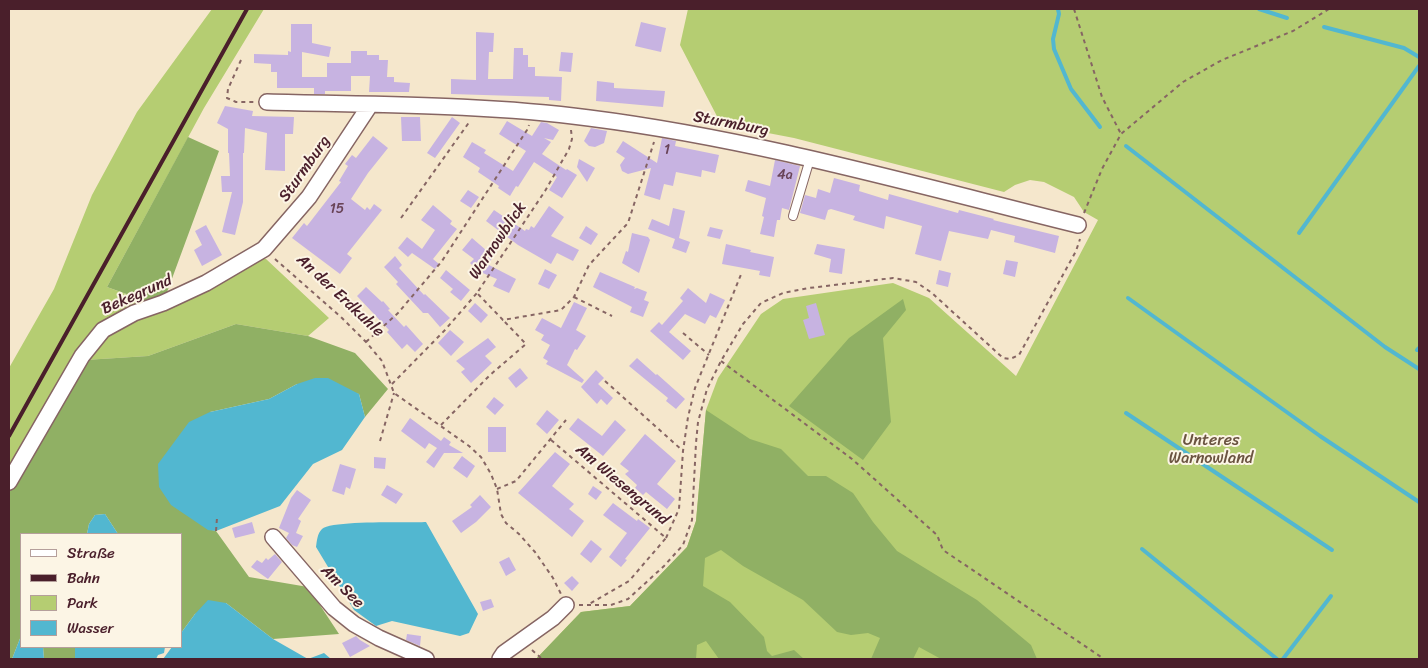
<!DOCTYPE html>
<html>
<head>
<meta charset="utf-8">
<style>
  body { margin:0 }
  #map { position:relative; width:1428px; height:668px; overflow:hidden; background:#f5e7cc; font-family:Sriracha,sans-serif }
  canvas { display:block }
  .frame { position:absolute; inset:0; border:10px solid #4a1f2b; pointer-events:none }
  .legend { position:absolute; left:20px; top:533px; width:162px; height:115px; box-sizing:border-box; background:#fcf5e5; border:1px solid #b59f9b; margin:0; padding:6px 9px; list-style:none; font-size:15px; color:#4a1f2b }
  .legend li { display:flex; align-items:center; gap:10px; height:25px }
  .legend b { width:25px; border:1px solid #b59f9b }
</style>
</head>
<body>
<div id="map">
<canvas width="1428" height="668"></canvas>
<div class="frame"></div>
<ul class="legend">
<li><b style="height:6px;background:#fff"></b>Straße</li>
<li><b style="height:6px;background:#4a1f2b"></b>Bahn</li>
<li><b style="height:14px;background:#b5cd72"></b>Park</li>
<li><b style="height:14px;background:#52b7d0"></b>Wasser</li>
</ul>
</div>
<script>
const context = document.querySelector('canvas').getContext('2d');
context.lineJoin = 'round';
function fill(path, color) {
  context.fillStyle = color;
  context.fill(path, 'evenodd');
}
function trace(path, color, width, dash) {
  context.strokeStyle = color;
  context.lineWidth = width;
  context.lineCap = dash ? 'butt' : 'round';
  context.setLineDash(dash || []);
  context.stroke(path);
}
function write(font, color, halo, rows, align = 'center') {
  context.font = font + ' Sriracha,sans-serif';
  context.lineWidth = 4;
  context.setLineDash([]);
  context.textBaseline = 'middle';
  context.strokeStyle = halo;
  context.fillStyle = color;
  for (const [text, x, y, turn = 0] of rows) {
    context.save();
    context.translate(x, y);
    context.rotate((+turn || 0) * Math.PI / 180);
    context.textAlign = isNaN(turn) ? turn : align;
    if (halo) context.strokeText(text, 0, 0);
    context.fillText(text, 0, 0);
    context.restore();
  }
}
fill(new Path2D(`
  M212 9H264L204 108 107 287 164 308 259 258 266 259 329 318 308 336 236 324 148 356 85 360 9 491V368L54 289 92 195 137 112Z
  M688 9H1419V659H536L581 612 630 606 687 547 696 521 706 410 718 378 761 314 783 299 893 283 929 298 1016 376 1098 220 1084 212 1074 197 1044 182 1030 180 1015 185 1004 192 794 138 721 124 680 45Z`), '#b5cd72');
fill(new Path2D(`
  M188 137 219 151 163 303 157 305 107 287Z
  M903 299 906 310 883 338 891 422 863 460 789 406 849 338Z
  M236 324 308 336 355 353 388 389 365 417 359 394 297 384 269 399 210 412 208 529 216 531 249 577 308 587 339 634 273 639 226 603 195 614 181 633V534H118L105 514 95 515 89 524 87 534H21V636L12 659H9V491L85 360 148 356Z
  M706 410 750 439 781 449 808 476H826L853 493 873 522 897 551 977 600 1031 645 1037 659H941L919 647 913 659H871L880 638 868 633 851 635 837 632 803 600 743 566 721 550 705 558 703 586 730 602 764 637 767 651 772 656 794 650 804 659H719L706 641 697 645 696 659H536L581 612 630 606 687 547 696 521Z
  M43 647H75V659H44Z`), '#90b064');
fill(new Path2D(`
  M315 378H328L359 394 365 417 342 450 313 464 280 506 216 531 208 530 171 505 159 487 158 464 189 422 210 412 269 399 297 384Z
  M105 514 118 534H87L89 524 95 515Z
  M426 522 478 614 469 633 460 636 392 621 376 626 354 610 316 547C317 541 317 534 322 529 332 520 408 523 426 522Z
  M208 600 226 603 273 639 308 659 324 653 331 659H163L172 647H181V633L195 614Z
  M21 636V647H43L44 659H12Z
  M75 647H165L164 653 158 655 156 659H75Z`), '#52b7d0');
trace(new Path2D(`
  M1058 9 1059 14 1053 39 1054 49 1071 89 1100 127
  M1259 9 1287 18
  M1324 27 1404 48 1419 57
  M1126 146 1385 347 1419 369
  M1299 233 1419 66
  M1128 298 1320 436 1419 502
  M1417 350 1419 348
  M1126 413 1332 550
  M1142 549 1277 659
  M1283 659 1331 596`), '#52b7d0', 4);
fill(new Path2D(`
  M641 22 666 28 661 52 635 46Z
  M291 24H312V43L331 47 329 57 302 52V77H327V63H351V51H367V55H379V60H388L387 77H394V82L410 83 409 92H369L370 76H351V91H325V94H314V88H277V72H271V64L254 63V54L288 55V51L291 52Z
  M476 32 494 33 493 52H489L488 79H513L514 48H523V55H528V67H535V76L562 77 561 101 549 100V97L451 94V79L476 80Z
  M561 52 573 53 571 72 559 71Z
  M597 81 614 83V88L665 91 663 107 596 101Z
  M225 106 253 111 252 116 294 117 293 134H285V171L265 170 267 133 245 128 244 153H243V202L235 235 222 232 232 192H222L221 176H230L229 153H228V129L217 123Z
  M401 117H420L421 141H402Z
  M452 117 460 123 435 158 427 153Z
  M507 121 532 136 541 122 547 123 559 130 553 140 544 138 551 142 542 154 566 170 567 169 577 175 562 198 549 190 557 177 534 162 518 187 516 186 510 196 498 188 499 186 478 172 480 168 463 157 472 142 486 150 484 153 513 171 526 151 499 134Z
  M591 128 607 131 604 143 595 147 589 146 584 141Z
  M373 136 388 148 368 173 351 199 365 210 367 207 370 210 374 204 382 210 347 254 352 258 340 274 292 238 304 223 307 226 341 182 339 181 348 166 345 164 352 155 356 158Z
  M662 138 676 141 675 146 719 155 715 173 702 170 701 177 676 172 673 186 664 184 660 200 644 195 651 168 628 174 622 171 620 165 625 158 616 152 623 141 657 163Z
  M579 159 595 168 587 182 577 167Z
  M775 160 800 166 789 210 782 208 780 220H777L774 237 760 234 764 217 762 216 766 198 745 191 748 180 770 186Z
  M834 178 860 185 859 191 888 200 889 194 958 213 959 210 994 219 993 220 1059 236 1055 253 1014 242 1015 236 991 230 988 239 949 231 941 261 915 254 922 226 886 216 884 229 853 220 855 216 831 209 828 210 825 220 800 213 805 195 816 198 818 189 830 193Z
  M468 190 479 197 471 208 460 201Z
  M433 205 452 221 450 224 457 229 433 259 439 264 435 269 412 253 408 257 398 248 407 237 422 249 435 230 421 220Z
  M549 206 564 217 551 236 579 250 573 261 557 253 551 264 518 245 486 221 494 210 525 231 526 229 529 230 531 226 534 228Z
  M673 208 685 211 679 238 690 242 686 253 672 248 675 239 648 229 652 219 669 226Z
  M206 225 222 255 202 266 194 250 202 245 195 231Z
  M586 226 598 234 591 245 579 238Z
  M710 227 723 230 720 239 707 236Z
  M632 233 648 237 650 240 639 273 622 263 626 251 628 252Z
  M472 238 494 257 487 264 516 279 509 293 493 286 497 279 478 271 470 263 474 259 462 250Z
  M726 244 751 250 750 252 774 257 770 277 759 275 760 271 722 264Z
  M817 244 845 249 842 274 829 272 831 259 814 254Z
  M395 256 402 265 399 268 424 295 425 294 450 318 440 327 428 313H423L396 284 398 282 384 267Z
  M1006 260 1018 262 1015 277 1003 274Z
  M545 269 557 275 549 289 538 284Z
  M446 270 470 290 461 301 450 292 453 289 440 278Z
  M939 270 951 273 948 287 936 284Z
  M600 272 635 287 634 289 637 288 647 292 644 300 649 302 643 317 630 312 632 307 593 287Z
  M366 287 382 302 383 301 390 309 388 310 404 327 406 325 423 344 415 352 407 344 402 349 387 332 389 330 357 296Z
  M688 288 706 303 710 293 725 300 716 318 710 315 705 324 685 314 669 332 691 351 683 360 650 331 659 322 662 325 683 301 680 298Z
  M574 302 587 308 576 330 586 336 577 350 575 349 567 365 584 380 582 383 546 364 548 361 543 358 550 345 541 340 544 335 535 330 542 318 561 328Z
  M475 303 488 315 481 323 468 311Z
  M816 303 825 335 809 339 803 320 809 318 806 306Z
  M450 330 464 342 451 356 438 343Z
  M488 338 496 347 485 356 492 363 471 383 461 372 465 369 456 361Z
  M637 358 656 375 657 374 685 399 676 409 666 401 668 398 629 366Z
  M520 368 528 378 516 388 508 378Z
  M596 370 604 378 598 384 613 398 607 405 601 399 597 404 581 387Z
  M494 397 504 405 495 415 486 407Z
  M547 410 559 420 547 434 536 424Z
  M410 418 441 441 444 437 451 442 449 445 463 453H444L434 468 426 462 437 448 429 443 425 449 401 431Z
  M578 418 602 436 615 420 626 430 603 456 569 429Z
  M488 427H506V452H488Z
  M645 434 676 461 657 484 675 499 667 509 646 492 643 495 635 488 637 485 625 474 629 471 620 464Z
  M555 452 570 464 552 486 574 504 569 509 584 521 572 537 518 493Z
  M462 456 475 466 467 478 453 468Z
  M374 457 386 458 385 469 374 468Z
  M340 464 356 469 350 489 346 487 344 495 332 491Z
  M387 485 403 494 396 504 381 495Z
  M593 486 602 492 596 500 588 494Z
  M297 490 311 500 298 519 301 521 296 533 303 536 297 547 292 545 286 538 289 533 279 528 291 498Z
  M480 495 491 507 476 522 461 533 452 521 472 507 470 505Z
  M613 503 637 521 638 519 650 528 625 559 627 560 621 567 609 557 627 533 603 515Z
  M252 522 255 533 235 538 232 528Z
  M591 540 602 549 591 563 580 554Z
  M275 554 282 562 268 579 251 567 257 560 262 563 266 558 268 560Z
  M509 557 516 570 506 576 499 562Z
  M572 576 579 583 572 591 564 583Z
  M491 599 494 607 483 611 480 602Z
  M407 634 421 636 420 646 406 640Z
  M356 636 360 640 370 646 350 657 342 643Z`), '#c7b3e1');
const service = new Path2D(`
  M793 216 810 159`);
const minor = new Path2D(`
  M267 102C374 105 483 104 589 118 755 139 916 185 1078 225
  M9 482 82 356 103 330 134 313 163 303 206 283 264 249 309 197 370 105
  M273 537 334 608 354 624 379 638 426 659
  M500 659 504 653 553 618 566 605`);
trace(service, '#866563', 10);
trace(minor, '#866563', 18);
trace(new Path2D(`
  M1074 9 1102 97 1121 134
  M241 60 228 89 227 98 236 102H254
  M571 130 572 139 569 149 545 191 477 293 503 320 561 310 574 297 589 265 628 223 654 142
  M1084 213 1102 169 1121 134 1183 82 1222 60 1293 31 1329 9
  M401 218 470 121
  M275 259 342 318 366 342 382 361 394 393 469 446 481 457 491 474 497 489 501 514 506 523 519 534 535 552 553 578 561 594
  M574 297 612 316
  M683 333 709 355
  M366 342 398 313 442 261 527 130 529 125
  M721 361 852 459 937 535 943 550 1104 659
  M605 381 683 451
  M392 384 445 330 477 293
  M441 425 490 375 526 344 503 320
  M551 440 666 538 629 581 589 604
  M380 441 394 393
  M497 489 516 481 566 420
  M216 531 217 518
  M666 538 679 509 683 451 688 417 695 388 742 272
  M579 605H611L628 599 664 566 683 545 692 520 696 443 698 422 707 389 721 361 743 324 761 303 783 293 809 288 893 278 916 282 932 293 1003 358 1010 359 1019 355 1076 251 1080 239
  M532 650 542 659`), '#866563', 2, [4, 4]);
trace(service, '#fff', 8);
trace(minor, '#fff', 15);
trace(new Path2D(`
  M9 436 247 9`), '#4a1f2b', 4);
write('14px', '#694458', null, [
  ["1",667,150],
  ["4a",785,175],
  ["15",337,209]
]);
write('16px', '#4a1f2b', '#fcf5e5', [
  ["Sturmburg",731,124,11],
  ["Sturmburg",305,169,-55],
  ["Warnowblick",498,241,-56],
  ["Bekegrund",137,295,-24],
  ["An der Erdkuhle",340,296,43],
  ["Am Wiesengrund",622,485,40],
  ["Am See",342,587,45]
]);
write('16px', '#6a5340', '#fcf5e5', [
  ["Unteres",1211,441],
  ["Warnowland",1211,459]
]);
</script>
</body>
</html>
